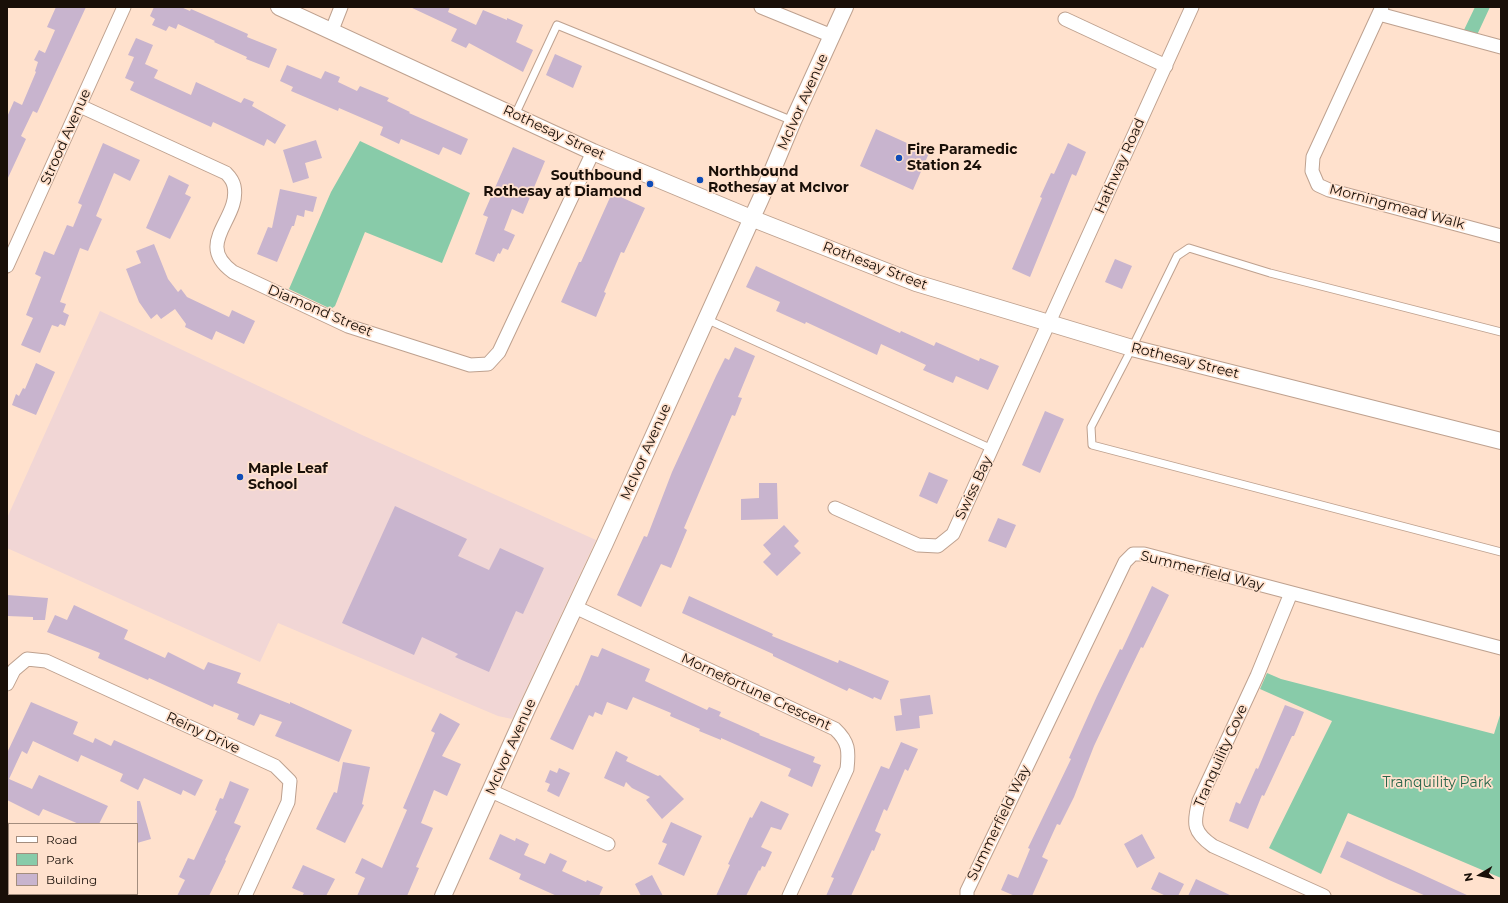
<!DOCTYPE html>
<html>
<head>
<meta charset="utf-8">
<style>
  body { margin:0 }
  #map { position:relative; width:1508px; height:903px; overflow:hidden; background:#ffe1cd; font-family:Montserrat,sans-serif }
  canvas { display:block }
  .frame { position:absolute; inset:0; border:8px solid #190f08; pointer-events:none }
  .legend { position:absolute; left:8px; top:823px; width:130px; height:72px; box-sizing:border-box; background:#ffe1cd; border:1px solid #a38d7e; margin:0; padding:5px 7px; list-style:none; font-size:12px; color:#190f08 }
  .legend li { display:flex; align-items:center; gap:8px; height:20px }
  .legend b { width:20px; border:1px solid #a38d7e }
  .north { position:absolute; left:1460px; top:855px; width:40px; height:40px; -webkit-text-stroke:3px #ffe1cd; paint-order:stroke; rotate:260deg; font-size:11px; font-weight:700; line-height:16px; text-align:center; color:#190f08 }
  .north::after { content:''; display:block; margin:auto; width:14px; height:18px; background:#190f08; clip-path:polygon(50% 0,100% 100%,50% 72%,0 100%) }
</style>
</head>
<body>
<div id="map">
<canvas width="1508" height="903"></canvas>
<div class="frame"></div>
<ul class="legend">
<li><b style="height:5px;background:#fff"></b>Road</li>
<li><b style="height:11px;background:#88cba9"></b>Park</li>
<li><b style="height:11px;background:#c8b4ce"></b>Building</li>
</ul>
<div class="north">N</div>
</div>
<script>
const context = document.querySelector('canvas').getContext('2d');
context.lineJoin = 'round';
function fill(path, color) {
  context.fillStyle = color;
  context.fill(path, 'evenodd');
}
function trace(path, color, width, dash) {
  context.strokeStyle = color;
  context.lineWidth = width;
  context.lineCap = dash ? 'butt' : 'round';
  context.setLineDash(dash || []);
  context.stroke(path);
}
function write(font, color, halo, rows, align = 'center') {
  context.font = font + ' Montserrat,sans-serif';
  context.lineWidth = 3.5;
  context.setLineDash([]);
  context.textBaseline = 'middle';
  context.strokeStyle = halo;
  context.fillStyle = color;
  for (const [text, x, y, turn = 0] of rows) {
    context.save();
    context.translate(x, y);
    context.rotate((+turn || 0) * Math.PI / 180);
    context.textAlign = isNaN(turn) ? turn : align;
    if (halo) context.strokeText(text, 0, 0);
    context.fillText(text, 0, 0);
    context.restore();
  }
}
fill(new Path2D(`
  M100 311 362 435 596 540 512 719 498 716 278 623 260 662 7 548V518Z`), '#f1d6d5');
fill(new Path2D(`
  M1475 7H1490L1477 35 1463 32Z
  M360 141 470 193 442 263 365 232 335 306 331 309 289 289 331 192Z
  M1267 673 1281 679 1494 734 1501 712V878L1348 813 1321 874 1269 848 1332 721 1260 689Z`), '#88cba9');
fill(new Path2D(`
  M56 7H86L37 113 33 111 21 136 26 139 7 180V117L14 101 22 105 36 72 35 71 38 62 34 60 39 50 45 53 55 30 47 27Z
  M154 7H181L190 11 191 9 248 34 247 37 277 49 269 68 246 59 247 57 214 42 215 41 178 24 176 29 169 26 166 31 152 25 155 19 150 16Z
  M410 7H450L448 12 476 25 483 10 507 20V18L523 25 516 42 533 50 523 72 469 43 466 48 451 41 457 29Z
  M136 38 153 45 145 64 158 70 154 78 191 95 196 82 241 103 244 98 254 102 252 106 286 125 275 144 267 139 264 146 213 122 211 127 130 90 134 82 125 78 134 57 128 55Z
  M555 54 582 66 573 88 546 75Z
  M287 65 321 79 325 71 340 77 338 82 357 91 360 86 389 98 387 101 410 112 409 113 468 139 461 155 443 147 439 155 401 139 399 144 380 135 383 127 339 108 338 111 291 91 293 87 280 81Z
  M876 129 929 153 913 190 860 166Z
  M316 140 322 158 305 163 309 178 293 183 283 150Z
  M103 143 140 160 130 181 114 173 96 216 102 219 88 251 80 248 60 302 66 304 63 312 69 315 65 326 60 324 58 327 52 325 40 353 21 345 33 318 26 315 41 277 35 274 44 251 54 255 67 225 73 227 82 205 78 203Z
  M1068 143 1086 152 1076 176 1072 174 1030 277 1012 269 1042 198 1040 197 1051 173 1054 174Z
  M513 147 545 161 523 214 512 209 504 230 515 235 508 250 503 248 500 254 498 253 494 262 475 254 488 217 483 215Z
  M169 175 189 185 185 194 191 197 170 239 146 228Z
  M280 189 317 197 313 212 305 210 304 217 297 215 294 226H292L277 262 257 254 268 227 272 228Z
  M612 193 645 208 624 253 621 252 604 292 606 293 596 317 561 302 579 262H581Z
  M154 244 168 279 178 292 181 289 187 297 229 317 232 310 255 321 244 344 216 331 212 340 185 327 186 324 175 309 161 319 157 314 151 319 139 302 126 269 141 263 136 251Z
  M1115 259 1132 266 1122 289 1105 282Z
  M756 266 900 333 901 331 934 346 936 342 979 361 980 358 999 366 988 390 956 376 953 383 923 370 926 365 881 344 877 355 806 322 805 324 776 311 780 302 746 287Z
  M735 347 755 356 738 397 742 398 735 416 732 415 684 528 687 530 671 568 661 564 641 607 617 595 644 536 647 537 672 472 716 376 725 358 729 360Z
  M36 363 55 372 36 415 12 405 16 394 19 396 23 388 25 389Z
  M1045 411 1064 419 1040 473 1022 465Z
  M929 472 948 480 937 504 919 496Z
  M759 483H777L778 519 741 520V499L759 498Z
  M395 506 467 539 458 556 489 570 500 548 544 568 523 614 516 611 489 672 455 657 458 654 422 637 414 655 342 623Z
  M998 518 1016 525 1006 548 988 541Z
  M784 525 799 541 794 546 801 553 777 576 763 562 771 554 763 545Z
  M1152 586 1169 595 1143 648 1141 647 1127 676 1094 746 1074 797 1060 825 1057 824 1042 857 1048 860 1032 896H1015L1001 890 1008 874 1018 878 1030 849 1028 848 1071 759 1069 758 1097 696 1120 649 1122 650Z
  M7 595 48 598 45 620H33V617L7 616Z
  M689 596 773 634 772 636 838 663 839 660 889 681 881 700 874 697 873 699 849 688 847 691 773 656V654L682 613Z
  M74 605 128 630 124 639 165 658 168 652 204 670 208 662 241 673 237 683 290 704V702L352 730 339 762 275 736 282 722 260 714 254 726 237 719 239 714 214 704 213 707 149 678 148 680 98 658 100 653 47 632 55 615 67 620Z
  M602 648 650 669 645 681 707 710 709 707 721 712 719 716 760 734 759 735 815 757 813 762 821 765 812 787 788 776 791 769 721 738V740L699 731 700 729 670 716 671 713 633 697 627 710 607 702 602 715 595 712 593 717 589 715 573 750 550 739 576 685 578 686 591 655 598 657Z
  M930 695 933 714 919 716 920 728 896 731 894 716 902 715 900 699Z
  M31 702 78 722 73 734 93 743 95 738 111 746 114 740 203 780 195 796 183 790 181 795 144 778 138 790 120 781 123 774 81 755 78 762 33 741 27 754 22 751 9 779 32 789 39 775 108 806 99 824H79L43 809 39 816 7 800V753Z
  M1285 705 1304 712 1294 736H1292L1264 796 1262 795 1248 829 1229 821 1236 802 1240 804 1256 768 1258 769Z
  M440 713 460 724 442 756 461 764 447 796 434 790 421 823 433 828 416 867 419 868 407 896H357L365 878 355 873 362 858 382 868 407 810 403 808 435 733 431 731Z
  M901 742 918 749 908 771 905 769 887 811 884 809 875 831 881 834 874 851 872 850 851 896H826L834 878 831 877 881 766 889 769Z
  M616 751 628 757 626 761 658 776 660 775 684 799 662 819 646 800 650 797 632 788 626 782 624 787 604 778Z
  M343 762 370 767 362 804 364 805 345 843 316 829 334 792 337 793Z
  M559 768 570 773 559 797 547 791 550 784 545 782 550 770 557 773Z
  M230 781 249 789 234 823 241 826 225 860 226 861 209 896H177L185 880 179 877 188 858 194 860 217 811 215 810 220 798 223 799Z
  M137 801H140L151 839 137 843Z
  M761 801 789 814 781 830 771 827 761 847 772 852 765 867 762 866 760 871 759 870 746 896H716L730 865 728 864 750 817 752 818Z
  M671 822 702 836 684 876 658 864 667 844 662 842Z
  M500 834 515 841 516 838 529 844 524 855 545 864 550 853 567 861 562 871 586 882 587 880 603 887 599 896H557L519 879 521 874 489 859Z
  M1142 834 1155 858 1137 868 1124 844Z
  M1347 841 1408 868 1469 896H1426L1389 880 1340 857Z
  M303 865 335 879 326 896H302L304 893 292 888Z
  M1159 872 1184 884 1178 896H1166L1151 889Z
  M652 875 663 896H641L635 884Z
  M1196 879 1232 896H1188Z`), '#c8b4ce');
const service = new Path2D(`
  M515 115 557 25 793 121
  M706 319 992 449
  M1501 332 1270 273 1189 248 1177 256 1132 348 1091 427 1092 445 1501 552`);
const minor = new Path2D(`
  M761 7 832 36
  M1382 7 1313 157 1312 171 1318 185 1329 190 1501 236
  M1379 14 1501 47
  M1065 19 1166 66
  M332 30 341 7
  M80 106 226 173C229 176 233 181 234 186 241 219 193 243 233 272L348 326 470 365 488 364 499 352 593 152
  M7 266 124 7
  M835 508 918 545 938 546 953 534 1192 7
  M1291 593 1257 676 1199 801C1193 824 1193 832 1213 846L1324 896
  M575 607 835 729C849 742 849 751 847 769L789 896
  M7 684 14 670 27 659 46 661 275 766 290 781 288 802 245 896
  M491 791 608 844
  M7 830 9 831
  M967 896V891L1125 562 1133 554H1144L1501 648`);
const tertiary = new Path2D(`
  M279 7 593 152 751 218 916 283 1132 348 1501 441
  M443 896 527 709 605 543 761 198 793 121 845 7`);
trace(service, '#bea18f', 9);
trace(minor, '#bea18f', 15);
trace(tertiary, '#bea18f', 18);
trace(service, '#fff', 7);
trace(minor, '#fff', 13);
trace(tertiary, '#fff', 16);
for (const [x, y, r, color] of [
  [899,158,4,"#104db8"],
  [700,180,4,"#104db8"],
  [650,184,4,"#104db8"],
  [240,477,4,"#104db8"]
]) {
  const dot = new Path2D();
  dot.arc(x, y, r, 0, 2 * Math.PI);
  context.fillStyle = color;
  context.fill(dot);
  trace(dot, '#ffe1cd', 1.5);
}
write('14px', '#190f08', '#ffe1cd', [
  ["McIvor Avenue",803,102,-66],
  ["Rothesay Street",554,133,25],
  ["Strood Avenue",66,137,-66],
  ["Hathway Road",1120,166,-66],
  ["Morningmead Walk",1397,207,15],
  ["Rothesay Street",875,266,21],
  ["Diamond Street",320,311,23],
  ["Rothesay Street",1185,361,14],
  ["McIvor Avenue",646,452,-66],
  ["Swiss Bay",974,488,-65],
  ["Summerfield Way",1202,571,14],
  ["Mornefortune Crescent",756,692,25],
  ["Reiny Drive",203,733,25],
  ["McIvor Avenue",511,747,-66],
  ["Tranquility Cove",1221,756,-66],
  ["Summerfield Way",999,823,-64]
]);
write('bold 14px', '#190f08', '#ffe1cd', [
  ["Fire Paramedic",907,150],
  ["Station 24",907,166],
  ["Northbound",708,172],
  ["Rothesay at McIvor",708,188],
  ["Southbound",642,176,"right"],
  ["Rothesay at Diamond",642,192,"right"],
  ["Maple Leaf",248,469],
  ["School",248,485]
], 'left');
write('14px', '#28654a', '#ffe1cd', [
  ["Tranquility Park",1437,783]
]);
</script>
</body>
</html>
